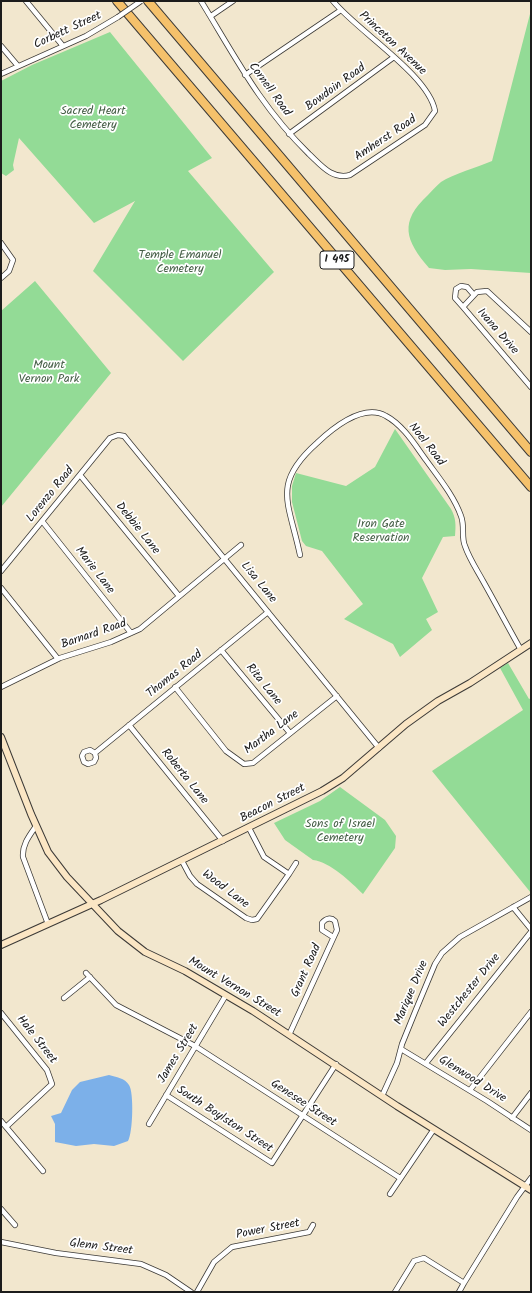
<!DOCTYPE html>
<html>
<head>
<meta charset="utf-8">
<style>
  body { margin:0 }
  #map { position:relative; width:532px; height:1293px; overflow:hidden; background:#f2e7ce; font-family:Kalam,sans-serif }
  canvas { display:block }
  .frame { position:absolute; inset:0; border:2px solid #1c1c1c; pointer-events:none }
</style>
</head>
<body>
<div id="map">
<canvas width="532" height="1293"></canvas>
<div class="frame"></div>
</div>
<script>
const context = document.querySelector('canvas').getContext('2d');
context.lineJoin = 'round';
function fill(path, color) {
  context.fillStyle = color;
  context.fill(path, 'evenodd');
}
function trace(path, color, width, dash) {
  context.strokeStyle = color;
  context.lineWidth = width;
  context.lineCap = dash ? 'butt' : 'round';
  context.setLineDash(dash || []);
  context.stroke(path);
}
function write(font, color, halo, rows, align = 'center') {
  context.font = font + ' Kalam,sans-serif';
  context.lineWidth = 3.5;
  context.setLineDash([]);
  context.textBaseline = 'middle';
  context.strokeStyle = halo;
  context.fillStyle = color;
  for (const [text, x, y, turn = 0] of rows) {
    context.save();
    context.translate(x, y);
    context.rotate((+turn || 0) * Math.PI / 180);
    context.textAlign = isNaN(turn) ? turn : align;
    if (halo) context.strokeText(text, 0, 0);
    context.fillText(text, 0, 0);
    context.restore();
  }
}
fill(new Path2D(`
  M530 14H531V273L471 269 445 270 429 268C405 240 399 222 428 195 432 191 436 186 441 182 453 174 478 167 492 161Z
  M110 32 212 158 188 171 274 272 183 361 93 271 135 201 94 223 19 138 13 165 14 170 6 176 1 173V81L32 65Z
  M35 281 111 373 1 507V311Z
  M395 429 451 509C456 518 456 525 455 536L443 537 422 578 438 612 426 619 432 630 400 657 393 644 344 619 363 604 322 551 306 546 302 541 292 502V486L296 473 346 486 375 467Z
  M508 663 529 699 531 698V893L432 771 523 710 500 668Z
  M340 787 385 820 396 836 395 848 363 894C351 882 330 862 313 860L285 840 274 823 320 801Z`), '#93db96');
fill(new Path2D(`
  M109 1075C116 1077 125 1078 129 1085 134 1092 133 1133 128 1141L114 1146 94 1144 76 1146 55 1142V1124L51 1116 61 1113 72 1090 80 1082Z`), '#7cb0e9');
const street = new Path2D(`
  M26 1 63 46
  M201 1C236 58 260 106 309 154 321 165 332 180 350 175L425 125 435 111C429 75 356 30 333 1
  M211 16 233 1
  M1 46 18 66
  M1 74 86 36 118 17
  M245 75 341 10
  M289 134 394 57
  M1 243 13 260 9 271 1 278
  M463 307 455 298 456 289 461 286 467 287 474 295
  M531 332 487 291 477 292 463 307 531 387
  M80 475 179 596
  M42 521 131 633
  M300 555C289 502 271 484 317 443 333 428 363 403 386 416 403 425 415 445 426 460 439 478 454 496 461 516 465 526 461 537 465 546 469 558 477 570 483 581 496 604 508 627 521 650
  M1 571 110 438 118 435 124 436 379 748
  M1 588 58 659
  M221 650 290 733
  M1 687 60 658 111 642 140 629 241 545
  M175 687 226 751 244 764 253 763 337 696
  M129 725 223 841
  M95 753 90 750 84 752 82 756 84 762 88 764 94 762 96 758 95 753 268 612
  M36 826C29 836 22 845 23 857L48 924
  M182 861 190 876 197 884 246 918 252 920 257 919 289 874 264 857 249 828
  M289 874 296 863
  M513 907 531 929
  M86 973 116 1005 195 1046 400 1178
  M64 998 90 977
  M1 1013 47 1070 52 1084 6 1127
  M289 1035 337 930 335 921C331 917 326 918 322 923V930L333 937
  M401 1049 487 1101 531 1130
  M426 1063 531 932
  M470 1090 531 1012
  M166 1095 272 1163 336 1064
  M382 1096 397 1063 402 1044 415 1012 435 964 442 953 460 937 531 897
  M512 1118 531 1093
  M1 1121 43 1171
  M149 1124 226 995
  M390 1194 434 1129
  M1 1209 15 1225
  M1 1242 56 1253 141 1264 166 1275 191 1292
  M464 1283 517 1197 531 1178
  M197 1292 214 1262 232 1247 309 1232 313 1225
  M395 1292 414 1261 424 1258 464 1283 459 1292`);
const secondary = new Path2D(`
  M1 737 31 814 48 852 67 877 118 931 145 952 185 971 253 1011 397 1106 531 1190
  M1 945 101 900 322 791 343 778 406 724 438 701 470 683 531 643`);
const highway = new Path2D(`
  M117 1 531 487
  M148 1 531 452`);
trace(street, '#3c3a37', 6);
trace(secondary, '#3c3a37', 8);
trace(highway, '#3c3a37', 10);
trace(street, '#fff', 4.5);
trace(secondary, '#fbe6c4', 6);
trace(highway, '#f5c16b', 8);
const streetBridge = new Path2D(`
  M118 17 141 1`);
trace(streetBridge, '#3c3a37', 6, []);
trace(streetBridge, '#fff', 4.5);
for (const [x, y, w] of [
  [337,260,34]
]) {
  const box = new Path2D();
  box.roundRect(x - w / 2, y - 9, w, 18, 3);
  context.fillStyle = '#fff';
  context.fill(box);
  trace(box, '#1c1c1c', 1);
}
write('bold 11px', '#1c1c1c', null, [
  ["I 495",337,260]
]);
write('12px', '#1c1c1c', '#fff', [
  ["Corbett Street",68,31,-25],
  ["Princeton Avenue",392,44,43],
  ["Bowdoin Road",336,88,-36],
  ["Cornell Road",269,90,54],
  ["Amherst Road",386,139,-34],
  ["Ivana Drive",497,332,49],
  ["Noel Road",426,445,52],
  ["Lorenzo Road",51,495,-51],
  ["Debbie Lane",137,529,51],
  ["Marie Lane",94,571,52],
  ["Lisa Lane",258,583,51],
  ["Barnard Road",94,635,-19],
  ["Thomas Road",175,675,-39],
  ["Rita Lane",263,685,51],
  ["Martha Lane",272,733,-37],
  ["Roberta Lane",184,777,51],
  ["Beacon Street",273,804,-27],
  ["Wood Lane",225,890,37],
  ["Grant Road",307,971,-66],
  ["Mount Vernon Street",234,988,31],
  ["Westchester Drive",470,991,-51],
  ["Marique Drive",412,993,-67],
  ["Hale Street",36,1040,52],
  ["James Street",179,1054,-59],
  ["Glenwood Drive",472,1080,32],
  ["Genesee Street",303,1104,33],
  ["South Boylston Street",224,1120,33],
  ["Power Street",268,1230,-11],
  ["Glenn Street",101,1248,7]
]);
write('12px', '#465f47', '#fff', [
  ["Sacred Heart",93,112],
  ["Cemetery",93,126],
  ["Temple Emanuel",180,256],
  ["Cemetery",180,270],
  ["Mount",49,366],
  ["Vernon Park",49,380],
  ["Iron Gate",381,525],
  ["Reservation",381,539],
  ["Sons of Israel",340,825],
  ["Cemetery",340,839]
]);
</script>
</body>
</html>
